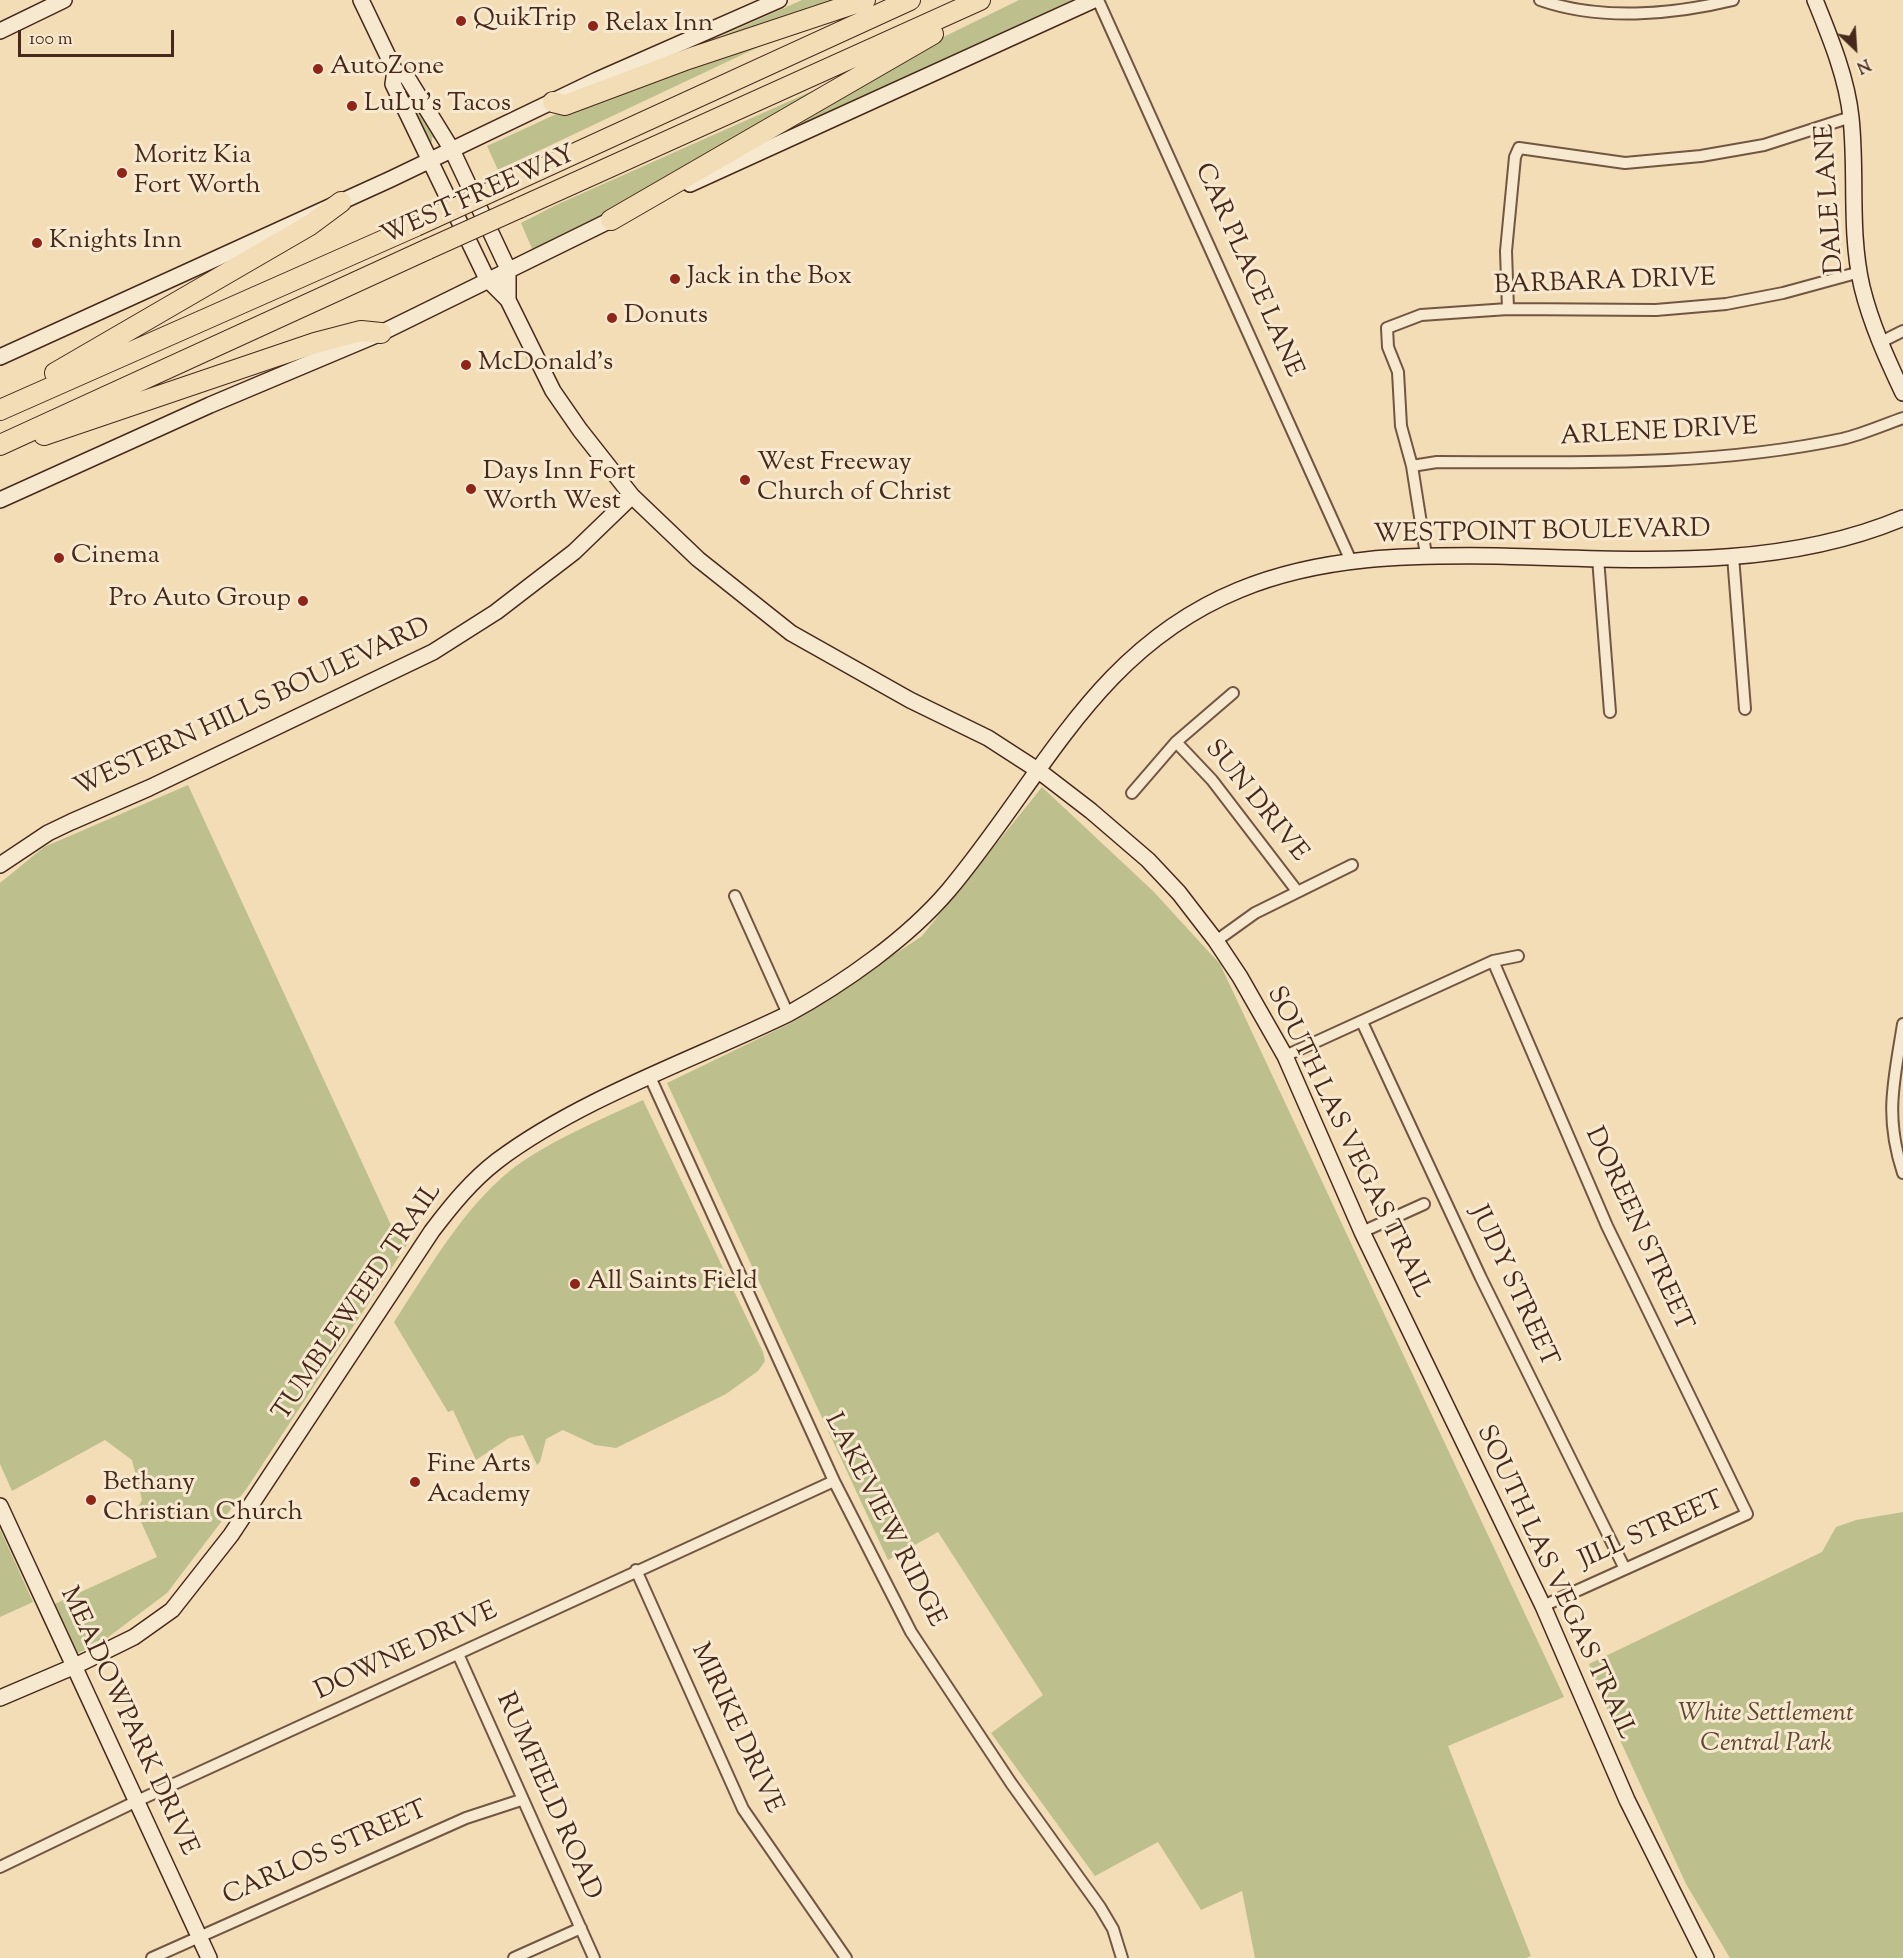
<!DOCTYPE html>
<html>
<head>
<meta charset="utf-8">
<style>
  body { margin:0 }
  #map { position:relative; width:1903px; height:1958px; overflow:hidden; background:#f2ddb7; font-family:"Sorts Mill Goudy",serif }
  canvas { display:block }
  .north { position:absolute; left:1825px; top:18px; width:60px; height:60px; -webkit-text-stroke:4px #f7e9d0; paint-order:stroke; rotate:155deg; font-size:16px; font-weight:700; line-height:24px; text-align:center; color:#47291b }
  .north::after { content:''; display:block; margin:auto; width:21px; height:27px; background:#47291b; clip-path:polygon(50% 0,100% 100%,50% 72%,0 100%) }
  .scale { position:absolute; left:18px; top:30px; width:156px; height:27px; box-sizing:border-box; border:3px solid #47291b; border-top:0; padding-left:8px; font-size:18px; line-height:21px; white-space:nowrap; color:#47291b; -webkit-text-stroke:4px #f7e9d0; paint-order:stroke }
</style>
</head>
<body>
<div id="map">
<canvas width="1903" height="1958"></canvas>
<div class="north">N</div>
<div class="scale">100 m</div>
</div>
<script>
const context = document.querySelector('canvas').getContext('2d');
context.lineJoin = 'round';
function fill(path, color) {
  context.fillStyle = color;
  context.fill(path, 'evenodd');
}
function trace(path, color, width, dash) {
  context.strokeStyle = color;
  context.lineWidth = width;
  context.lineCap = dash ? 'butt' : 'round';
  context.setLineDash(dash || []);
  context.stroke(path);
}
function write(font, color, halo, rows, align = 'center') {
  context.font = font + ' "Sorts Mill Goudy",serif';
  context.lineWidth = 6;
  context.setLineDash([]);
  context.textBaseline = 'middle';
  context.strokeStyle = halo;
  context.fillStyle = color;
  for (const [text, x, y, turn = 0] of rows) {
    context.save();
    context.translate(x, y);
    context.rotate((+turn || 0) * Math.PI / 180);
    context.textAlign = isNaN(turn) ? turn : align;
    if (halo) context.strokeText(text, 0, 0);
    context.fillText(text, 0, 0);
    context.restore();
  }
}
fill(new Path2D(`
  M802 0H851L686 52Z
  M1019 0H1079L752 149 921 48Z
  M786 34 498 170 487 146 576 105Z
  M848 75 623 206 533 251 521 223 556 205Z
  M410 98 436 140 432 137V142L426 144 408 100Z
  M188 785 395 1234 408 1243 247 1488 167 1593 99 1644 73 1655 48 1607 157 1557 136 1511 142 1500 132 1460 105 1440 12 1491 0 1464V883L44 847Z
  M1042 787 1153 891 1220 964 1564 1697 1448 1746 1531 1956 1526 1958H1255L1242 1891 1201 1910 1158 1842 1095 1876 991 1733 1043 1695 938 1532 888 1560 667 1083 793 1022 922 936Z
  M643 1100 763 1352 765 1361 758 1371 726 1394 616 1448 595 1445 563 1430 546 1439 540 1462 537 1465 523 1435 509 1438 476 1460 453 1410 448 1412 394 1322C431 1266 467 1200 523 1161 561 1136 602 1119 643 1100Z
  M1903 1512V1958H1730L1686 1884 1615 1729 1589 1664 1822 1552 1836 1527 1856 1520Z
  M0 1529 33 1602 0 1617Z`), '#bdc08c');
const street = new Path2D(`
  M1098 0 1351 561
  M1540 0C1600 21 1672 15 1733 0
  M1508 309 1506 251 1515 157 1519 148 1625 163 1701 156 1764 145 1851 117
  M1881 342 1903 331
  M1412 466 1437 462C1573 462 1709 467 1842 439 1863 434 1883 425 1903 418
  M1426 555 1412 466 1401 426 1398 372 1388 347 1387 328 1421 315 1508 309 1656 310 1726 304 1783 293 1860 272
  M1733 556 1745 709
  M1598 558 1610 712
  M1176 742 1212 780 1297 891
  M1132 793 1176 742 1233 693
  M735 896 788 1014
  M1216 941 1255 913 1352 865
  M1493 961 1607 1226 1747 1514 1543 1606
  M1362 1022 1481 1278 1625 1569
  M1903 1024C1894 1082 1884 1115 1903 1173
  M1285 1056 1493 961 1518 956
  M650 1077 834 1481 911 1632 1011 1783 1100 1907 1113 1929 1122 1958
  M1362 1232 1424 1204
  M636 1570 743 1809 846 1958
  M458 1654 594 1958
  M0 1867 137 1801 834 1481
  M152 1958 466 1818 521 1800
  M514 1958 581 1928`);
const secondary = new Path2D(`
  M361 0 395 71 393 84 487 279 508 300 553 391 580 430 632 496 698 559 791 633 910 700 988 738 1039 771 1091 811 1148 860 1179 893 1216 941 1240 977 1285 1056 1362 1232 1543 1606 1627 1800 1706 1958
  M1815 0C1830 37 1847 78 1851 118 1857 174 1849 231 1862 287 1871 324 1887 359 1903 393
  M0 31 64 0
  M395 71 407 77 452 150 508 269V300
  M690 184 1094 0
  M0 357 391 179 597 80 779 0
  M0 500 210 405 381 333 619 216
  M0 865 48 833 71 822 149 788 433 652 496 612 574 552 632 496
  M0 1506 209 1958
  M0 1698 75 1666 134 1637 172 1610 231 1535 432 1231C451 1206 471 1181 497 1161 579 1099 695 1059 788 1014 844 983 907 939 948 891 1043 778 1095 649 1239 590 1321 556 1409 555 1496 556 1632 559 1775 572 1903 518`);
const highway = new Path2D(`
  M553 102 565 105 688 59 865 0
  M508 184 910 0
  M519 208 980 0
  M611 220 933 34
  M55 373 310 225 341 202
  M0 410 416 226
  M44 435 315 343 361 331 381 333
  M0 445 428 249`);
trace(street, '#725642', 14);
trace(secondary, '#47291b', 18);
trace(highway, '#47291b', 22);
trace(street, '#f7e9d0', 10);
trace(secondary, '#f7e9d0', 15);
trace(highway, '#f2ddb7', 20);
const highwayBridge = new Path2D(`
  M416 226 508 184
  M428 249 519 208`);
trace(highwayBridge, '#47291b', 22, []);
trace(highwayBridge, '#f2ddb7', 20);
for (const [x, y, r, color] of [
  [461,21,6,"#8f2418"],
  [593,26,6,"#8f2418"],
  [318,69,6,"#8f2418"],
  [352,106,6,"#8f2418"],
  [122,173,6,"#8f2418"],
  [37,243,6,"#8f2418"],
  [675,279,6,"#8f2418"],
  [612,318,6,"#8f2418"],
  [466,365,6,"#8f2418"],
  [745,480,6,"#8f2418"],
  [471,489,6,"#8f2418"],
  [59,558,6,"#8f2418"],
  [303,601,6,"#8f2418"],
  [575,1284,6,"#8f2418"],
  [415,1482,6,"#8f2418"],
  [91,1500,6,"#8f2418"]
]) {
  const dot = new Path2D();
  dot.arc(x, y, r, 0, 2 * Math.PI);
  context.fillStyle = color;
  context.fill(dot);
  trace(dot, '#f7e9d0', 2);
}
write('26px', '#47291b', '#f7e9d0', [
  ["QuikTrip",473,21],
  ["Relax Inn",605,26],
  ["AutoZone",330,69],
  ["LuLu's Tacos",364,106],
  ["Moritz Kia",134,158],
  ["Fort Worth",134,188],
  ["Knights Inn",49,243],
  ["Jack in the Box",687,279],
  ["Donuts",624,318],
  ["McDonald's",478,365],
  ["West Freeway",757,465],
  ["Church of Christ",757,495],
  ["Days Inn Fort",483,474],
  ["Worth West",483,504],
  ["Cinema",71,558],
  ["Pro Auto Group",291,601,"right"],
  ["All Saints Field",587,1284],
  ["Fine Arts",427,1467],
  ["Academy",427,1497],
  ["Bethany",103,1485],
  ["Christian Church",103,1515]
], 'left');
write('26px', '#47291b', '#f7e9d0', [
  ["WEST FREEWAY",479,197,-24],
  ["DALE LANE",1832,199,-94],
  ["CAR PLACE LANE",1247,271,66],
  ["BARBARA DRIVE",1605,284,-2],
  ["ARLENE DRIVE",1659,434,-3],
  ["WESTPOINT BOULEVARD",1542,534,-1],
  ["WESTERN HILLS BOULEVARD",253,709,-25],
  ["SUN DRIVE",1255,802,51],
  ["SOUTH LAS VEGAS TRAIL",1347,1143,64],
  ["DOREEN STREET",1637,1230,65],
  ["JUDY STREET",1512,1287,65],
  ["TUMBLEWEED TRAIL",359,1303,-56],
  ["LAKEVIEW RIDGE",883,1521,63],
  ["JILL STREET",1652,1532,-24],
  ["SOUTH LAS VEGAS TRAIL",1554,1583,65],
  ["DOWNE DRIVE",407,1653,-25],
  ["MEADOWPARK DRIVE",127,1722,65],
  ["MIRIKE DRIVE",735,1729,65],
  ["RUMFIELD ROAD",547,1797,66],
  ["CARLOS STREET",326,1855,-24]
]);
write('italic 26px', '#5f4732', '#f7e9d0', [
  ["White Settlement",1766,1716],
  ["Central Park",1766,1746]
]);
</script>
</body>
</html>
